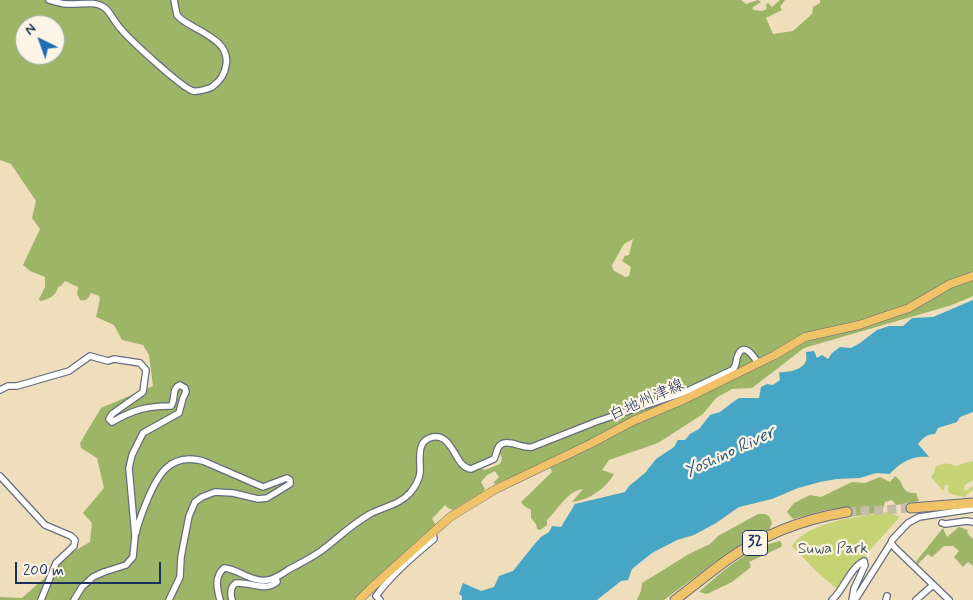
<!DOCTYPE html>
<html>
<head>
<meta charset="utf-8">
<style>
  body { margin:0 }
  #map { position:relative; width:973px; height:600px; overflow:hidden; background:#eedebb; font-family:Mynerve,sans-serif }
  canvas { display:block }
  .north { position:absolute; left:15px; top:15px; width:50px; height:50px; box-sizing:border-box; background:#fcf5e5; border:1px solid #a2a6af; border-radius:50%; rotate:318deg; font-size:14px; font-weight:700; line-height:20px; text-align:center; color:#1b2f5e }
  .north::after { content:''; display:block; margin:auto; width:18px; height:22px; background:#1f6fb2; clip-path:polygon(50% 0,100% 100%,50% 72%,0 100%) }
  .scale { position:absolute; left:15px; top:562px; width:146px; height:22px; box-sizing:border-box; border:2px solid #1b2f5e; border-top:0; padding-left:6px; font-size:15px; line-height:18px; white-space:nowrap; color:#1b2f5e; -webkit-text-stroke:4px #fcf5e5; paint-order:stroke }
</style>
</head>
<body>
<div id="map">
<canvas width="973" height="600"></canvas>
<div class="north">N</div>
<div class="scale">200 m</div>
</div>
<script>
const context = document.querySelector('canvas').getContext('2d');
context.lineJoin = 'round';
function fill(path, color) {
  context.fillStyle = color;
  context.fill(path, 'evenodd');
}
function trace(path, color, width, dash) {
  context.strokeStyle = color;
  context.lineWidth = width;
  context.lineCap = dash ? 'butt' : 'round';
  context.setLineDash(dash || []);
  context.stroke(path);
}
function write(font, color, halo, rows, align = 'center') {
  context.font = font + ' Mynerve,"Klee One",sans-serif';
  context.lineWidth = 4.5;
  context.setLineDash([]);
  context.textBaseline = 'middle';
  context.strokeStyle = halo;
  context.fillStyle = color;
  for (const [text, x, y, turn = 0] of rows) {
    context.save();
    context.translate(x, y);
    context.rotate((+turn || 0) * Math.PI / 180);
    context.textAlign = isNaN(turn) ? turn : align;
    if (halo) context.strokeText(text, 0, 0);
    context.fillText(text, 0, 0);
    context.restore();
  }
}
fill(new Path2D(`
  M973 461V480L965 485 964 488 965 491 973 486V490L966 495V497L954 495 948 492V485H945L943 491 931 477 935 471V467C944 463 947 462 955 466Z
  M887 512 900 517 857 564 839 591 816 571 792 546C809 521 858 517 887 512Z`), '#c5d375');
fill(new Path2D(`
  M0 0H741L746 4 758 0 761 2 752 8 754 10 762 11 767 9 766 5 768 3 772 7 780 0H785L780 7 782 10 766 18 773 34 793 31 812 14 813 7 820 3V0H973V296L952 305 804 348 752 388 732 389 716 398 703 414 658 443 609 460 602 470 614 474C606 488 590 500 572 502L583 489C567 491 558 510 547 520V525L540 530 537 529 536 524 531 518V510L524 506 521 502 552 472 548 461 496 484 493 483 499 477 495 471 487 475 481 482 485 489 483 492 453 510 448 508 445 505 432 519 436 525 372 582 355 600H0V597L22 598 76 550 90 542 92 523 83 513 104 488 97 458 81 448 80 443 101 408 153 386 149 355 143 345 122 340 114 325 96 317 100 299 99 296 91 293C88 298 87 302 80 300L77 294 78 287 65 281 61 286 58 287C57 295 48 300 40 301L39 299 45 287V277L30 271 23 265 40 229 32 218 36 201 11 164 0 160ZM25 25H55V55H25ZM633 239 629 255 625 256 622 261 631 267 629 276 625 277 613 270 612 265 624 244ZM500 442 499 451 502 458 500 464 485 470 481 468 469 471 471 467 494 456 496 445Z
  M895 476C905 482 900 494 916 493L919 501 896 505 892 500 885 502 882 512 849 517 846 508 826 510 793 519 787 512 794 503 810 495 821 497 852 482 865 483 880 477 890 482Z
  M758 514H765L769 516 772 523 769 530 753 537 723 556 664 600H637L641 591 642 583 689 554 710 544 718 536Z
  M959 527 968 530 967 533 973 539V566L968 562 963 567 954 557 959 551 953 546H944L932 557 928 554 917 565 916 562 918 559 943 528 947 537Z
  M780 541 782 544 781 547 749 562 751 567 732 582 707 594 699 592C722 571 749 548 780 541Z`), '#9cb566');
fill(new Path2D(`
  M973 300V412L960 417 957 422 938 428 935 434C927 434 923 438 918 444L929 457C913 455 900 462 890 474L876 473 860 478 837 479 820 482 798 488 772 499 739 507 716 523 694 535 677 540 652 553 632 569 628 580 621 581 597 600H462V596L459 594 463 583 481 591 494 587 499 576 513 571 533 546 541 537 549 532 552 526 561 527 575 504 625 492 629 486 645 473 656 459 674 447 678 440H685L690 434 699 429 710 415 720 412 733 402 739 398H759L761 387 767 384 773 385 780 380 779 372C787 373 803 370 806 361 807 358 806 355 806 352L814 351 817 358 822 355 828 359 832 353 840 347 851 348 860 343 877 330 889 326H903L912 318 933 317Z`), '#47a6c6');
trace(new Path2D(`
  M847 512 911 508`), '#c4bba8', 9, [9, 4.5]);
const minor = new Path2D(`
  M49 0C55 2 61 4 67 4 79 5 95 0 105 8 111 13 115 23 121 29 130 40 182 88 193 91 199 92 207 89 212 87 219 82 225 74 226 65 231 40 196 31 181 19L177 15 174 0
  M0 390 8 386H17L69 371 90 356 108 361 114 359 140 363 146 370 143 392 112 414 109 419 112 422C133 410 146 406 171 406 176 400 171 388 180 385L185 388 186 392 183 398 179 413 143 433 132 455 129 468 135 536 133 557 126 565 104 572 93 577 82 587 74 600
  M0 476 45 525 71 536 75 540 74 546 56 563 41 600
  M942 523 945 524 967 521 973 522
  M136 533C138 523 142 513 146 503 157 476 169 452 203 461L263 487 287 478 290 480V484L267 498 258 499 233 493 215 492 202 497 195 502 189 516 181 557 180 577 169 600
  M220 600C217 588 214 577 224 568 239 569 252 583 268 580 275 579 282 574 288 570 299 564 311 558 321 551 337 539 352 524 370 514 383 507 399 505 410 493 415 487 419 480 420 473 421 461 415 440 433 437 454 434 454 467 471 469L494 459C496 456 496 452 498 448 504 436 522 449 532 447L598 421 683 393 732 370C738 365 735 361 738 355 744 341 754 357 758 363
  M232 600C230 593 230 587 236 583 251 582 265 592 277 582L276 577
  M380 600 376 596C392 574 413 556 434 539L433 532
  M832 600C844 589 850 568 864 561
  M852 600 854 589 865 565 864 561
  M855 600 891 543
  M886 600 887 596
  M916 600 933 585
  M949 600 895 548 891 543 892 540 908 523 919 517 973 509`);
const major = new Path2D(`
  M359 600 370 589 450 517 496 489 590 444 633 421 683 400 775 355 805 337 859 325 894 313 909 308 950 284 973 276`);
const highway = new Path2D(`
  M911 508 973 503
  M675 600C692 587 709 573 727 560 762 535 804 519 847 512`);
trace(minor, '#656c7f', 8);
trace(major, '#656c7f', 9);
trace(highway, '#656c7f', 11);
trace(minor, '#fff', 5.5);
trace(major, '#f0c369', 8);
trace(highway, '#f0c369', 9);
for (const [x, y, w] of [
  [755,543,25]
]) {
  const box = new Path2D();
  box.roundRect(x - w / 2, y - 12.5, w, 25, 4);
  context.fillStyle = '#fcf5e5';
  context.fill(box);
  trace(box, '#1b2f5e', 1);
}
write('bold 15px', '#1b2f5e', null, [
  ["32",755,543]
]);
write('16px', '#1b2f5e', '#fcf5e5', [
  ["白地州津線",647,401,-24]
]);
write('16px', '#465864', '#fcf5e5', [
  ["Suwa Park",833,550]
]);
write('italic 18px', '#2a5982', '#fcf5e5', [
  ["Yoshino River",730,453,-25]
]);
</script>
</body>
</html>
